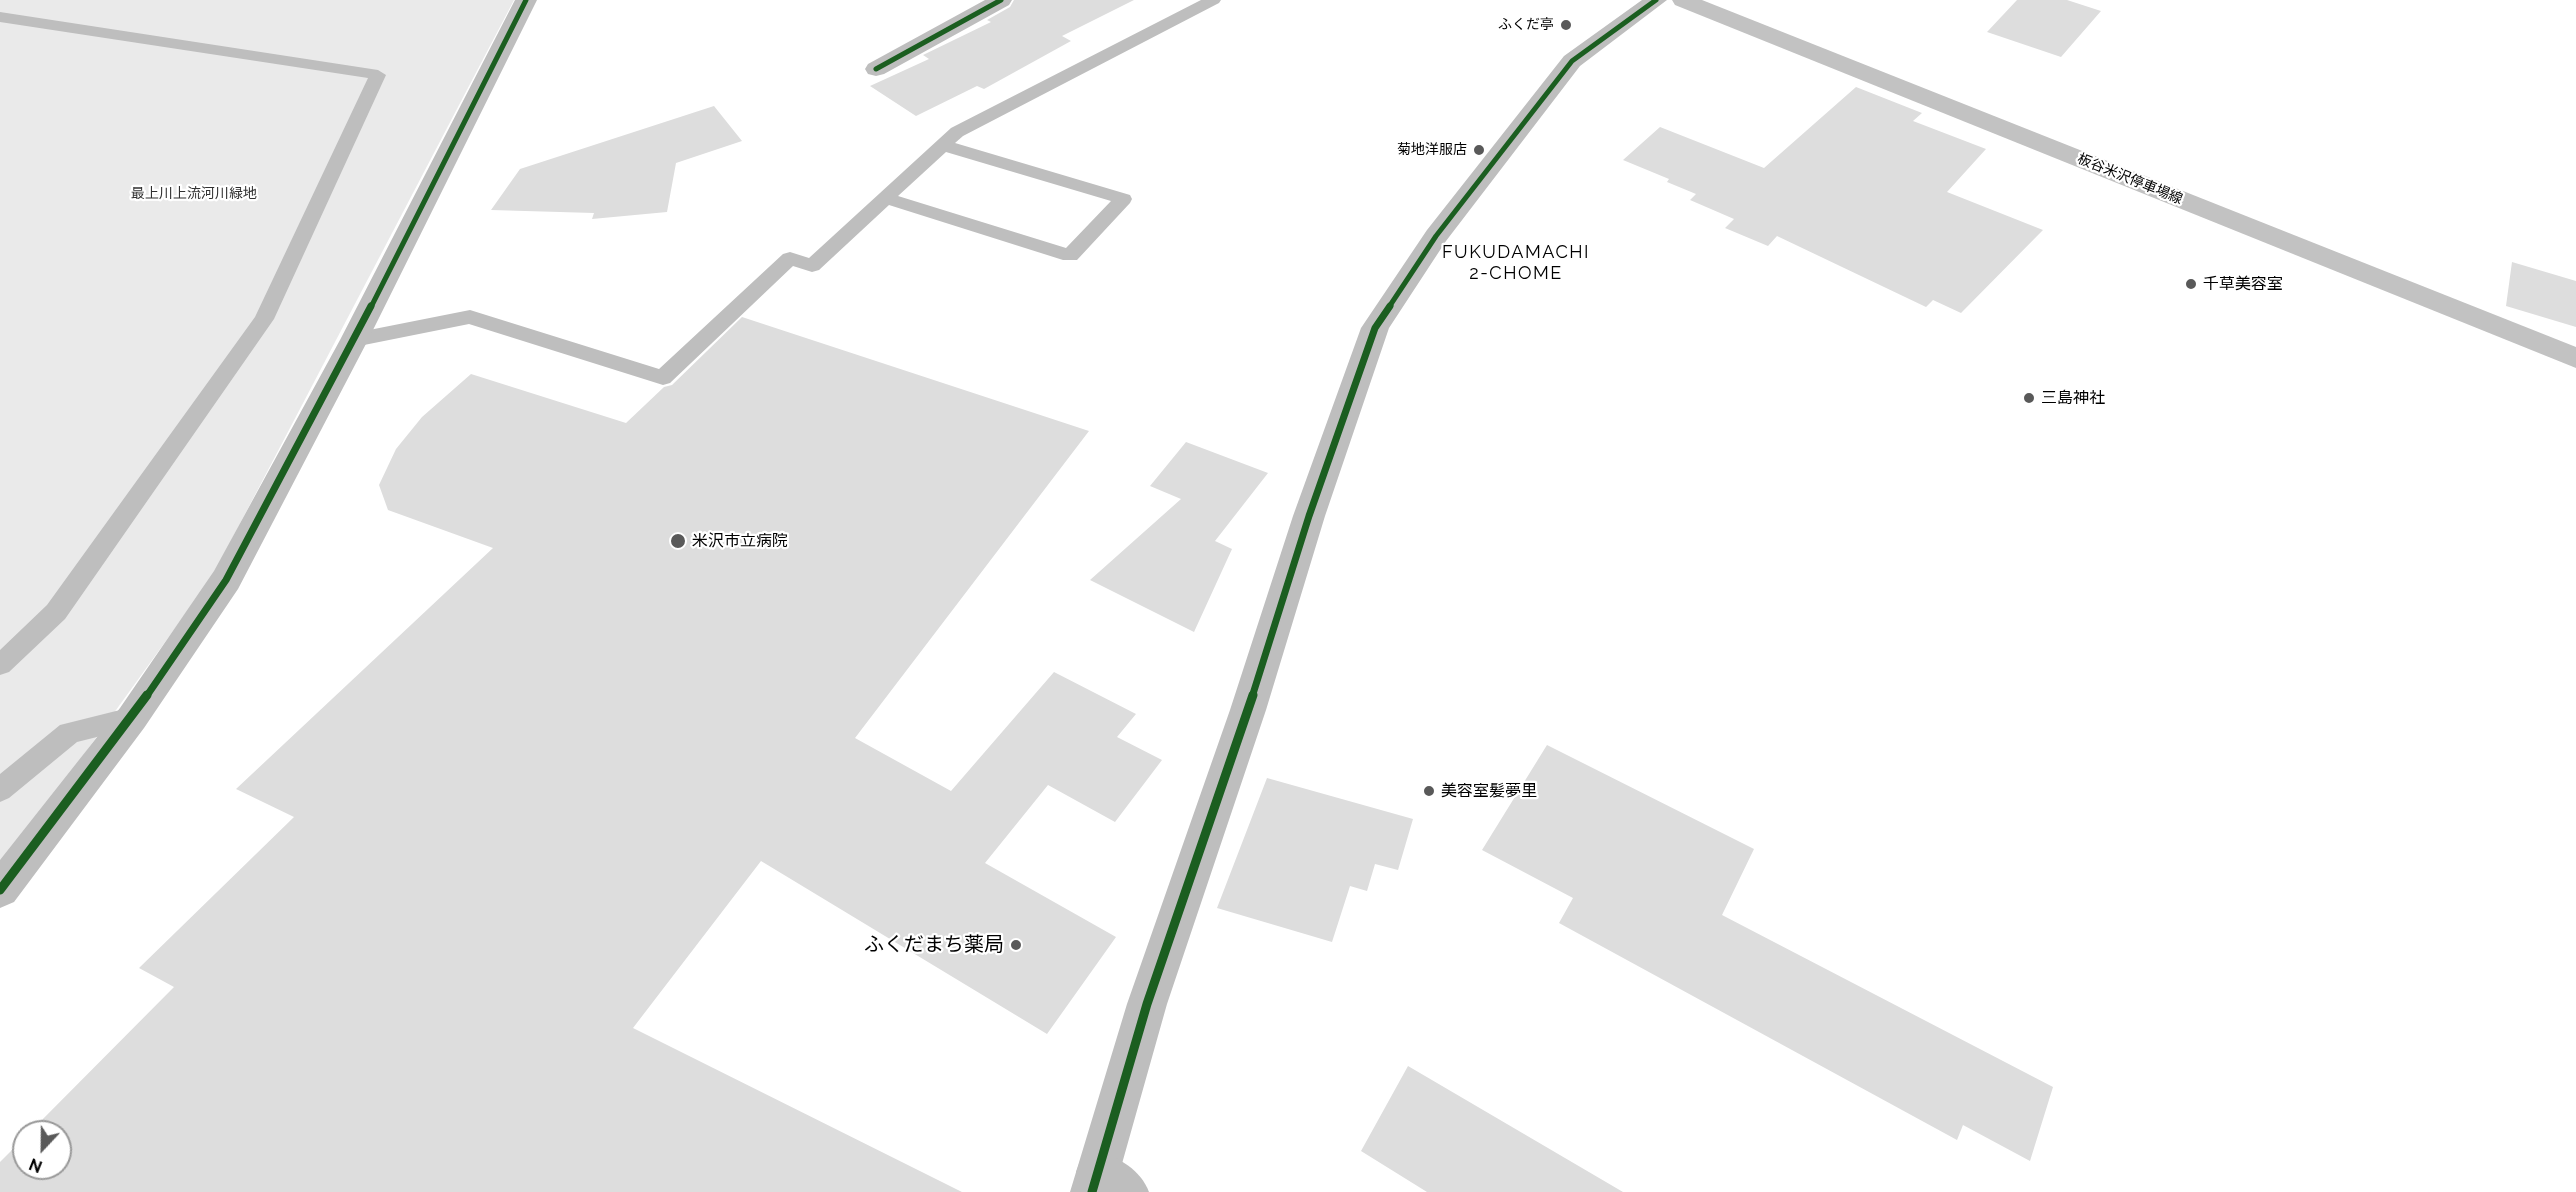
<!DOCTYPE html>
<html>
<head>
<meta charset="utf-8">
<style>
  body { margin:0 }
  #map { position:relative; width:2576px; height:1192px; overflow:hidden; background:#fff; font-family:Raleway,sans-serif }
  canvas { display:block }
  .north { position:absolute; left:12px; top:1120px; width:60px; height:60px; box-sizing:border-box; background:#fff; border:2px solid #999; border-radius:50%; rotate:202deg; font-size:16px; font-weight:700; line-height:24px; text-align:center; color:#000 }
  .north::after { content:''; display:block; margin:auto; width:21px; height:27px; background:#595959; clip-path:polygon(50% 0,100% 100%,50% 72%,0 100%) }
</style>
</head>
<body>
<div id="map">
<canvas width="2576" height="1192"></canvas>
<div class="north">N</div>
</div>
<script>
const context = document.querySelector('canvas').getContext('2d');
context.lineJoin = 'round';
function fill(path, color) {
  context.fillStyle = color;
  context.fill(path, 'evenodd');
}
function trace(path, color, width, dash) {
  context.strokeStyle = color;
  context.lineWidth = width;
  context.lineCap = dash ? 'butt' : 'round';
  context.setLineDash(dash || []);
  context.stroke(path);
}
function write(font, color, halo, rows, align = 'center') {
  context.font = font + ' Raleway,"Noto Sans JP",sans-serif';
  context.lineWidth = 4.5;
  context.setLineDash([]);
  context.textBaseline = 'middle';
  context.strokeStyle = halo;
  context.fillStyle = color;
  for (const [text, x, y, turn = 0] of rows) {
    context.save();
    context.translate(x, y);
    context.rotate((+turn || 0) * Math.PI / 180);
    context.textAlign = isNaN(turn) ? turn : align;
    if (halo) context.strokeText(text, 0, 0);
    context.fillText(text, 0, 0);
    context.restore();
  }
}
fill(new Path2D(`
  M0 0H514L212 577 41 814 0 864Z`), '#eaeaea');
fill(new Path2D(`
  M1014 0H1134L1062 36 1071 41 984 89 977 86 916 116 870 86 929 59 923 55 991 22 987 20 1010 7Z
  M2017 0H2067L2101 11 2061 57 1987 32Z
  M1856 87 1922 113 1913 121 1986 149 1947 192 2043 230 1961 313 1933 300 1926 307 1777 236 1768 246 1725 228 1734 219 1690 200 1696 194 1667 182 1669 179 1623 160 1660 127 1764 168Z
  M714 106 742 141 676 163 667 212 592 219 594 213 491 210 520 169Z
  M2512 262 2576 281V327L2506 306Z
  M742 317 1089 431 855 738 951 791 1054 672 1136 714 1117 737 1162 760 1115 822 1048 785 985 863 1116 937 1047 1034 761 861 633 1028 962 1192H0V1162L24 1138V1168H60V1132H30L174 987 139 968 294 817 236 789 493 548 388 510 379 485 396 449 422 417 471 374 626 423 664 387 672 385Z
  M1186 442 1268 473 1215 541 1232 549 1194 632 1090 580 1181 499 1150 486Z
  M1547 745 1754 849 1722 915 2053 1087 2030 1161 1963 1125 1957 1140 1559 923 1573 898 1482 850Z
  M1267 778 1413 819 1398 870 1375 864 1367 891 1350 886 1332 942 1217 908Z
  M1408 1066 1623 1192H1427L1361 1151Z`), '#ddd');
fill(new Path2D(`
  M1201 0H1221L1219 3 963 136 955 143 1130 195 1132 199 1130 203 1077 260H1063L889 205 819 270 812 272 793 266 670 383 663 385 469 324 354 347 347 345 344 340 347 335 354 333 470 310 659 369 783 254 790 252 809 258 951 128ZM946 152 1111 201 1066 248 898 196Z
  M0 12 378 70 386 75 274 319 65 619 9 672 0 675V650L47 605 255 317 368 78 0 22Z
  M132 707 141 710 145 718 141 726 77 742 9 798 0 802V774L60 725Z`), '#bebebe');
fill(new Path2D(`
  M515 0H537L368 340 238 589 144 728 14 902 0 908V860L120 708 214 571 340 340Z
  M985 0H1012L1009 5 884 74 876 76 868 74 865 69 868 64Z
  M1642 0H1667L1580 66 1446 241 1389 328 1325 516 1266 710 1167 1004 1114 1192H1070L1127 1004 1230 710 1293 516 1361 328 1427 230 1564 56Z`), '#bebebe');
fill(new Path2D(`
  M1098 1150C1120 1159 1140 1169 1149 1192H1089L1082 1188 1076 1172 1082 1156Z`), '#bebebe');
fill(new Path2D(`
  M1672 0H1702L2576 347V368L1675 5Z`), '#c2c2c2');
trace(new Path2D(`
  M876 69 1001 0
  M371 307 526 0
  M1389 307 1436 236 1572 61 1656 0`), '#1b5e20', 5);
trace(new Path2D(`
  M146 697 226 580 371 306
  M1252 697 1309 516 1375 328 1390 306`), '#1b5e20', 7);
trace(new Path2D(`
  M0 890 147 695
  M1092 1192 1147 1004 1253 695`), '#1b5e20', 9);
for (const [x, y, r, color] of [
  [1566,25,6,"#595959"],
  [1479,150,6,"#595959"],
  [2191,284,6,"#595959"],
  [2029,398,6,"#595959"],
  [678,541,8,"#595959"],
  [1429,791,6,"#595959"],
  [1016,945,6,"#595959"]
]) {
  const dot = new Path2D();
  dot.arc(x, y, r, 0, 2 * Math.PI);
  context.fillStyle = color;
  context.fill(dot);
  trace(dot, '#fff', 2);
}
write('14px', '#000', '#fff', [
  ["ふくだ亭",1554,25],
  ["菊地洋服店",1467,150]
], 'right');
write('14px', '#000', '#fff', [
  ["板谷米沢停車場線",2130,179,22]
]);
write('14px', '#303030', '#fff', [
  ["最上川上流河川緑地",194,194]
]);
write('16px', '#000', '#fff', [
  ["千草美容室",2203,284],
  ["三島神社",2041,398],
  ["米沢市立病院",692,541],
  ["美容室髪夢里",1441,791]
], 'left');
context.letterSpacing = '1.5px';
write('18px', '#000', '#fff', [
  ["FUKUDAMACHI",1516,253],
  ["2-CHOME",1516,274]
]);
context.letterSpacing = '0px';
write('20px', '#000', '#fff', [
  ["ふくだまち薬局",1004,945]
], 'right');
</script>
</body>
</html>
